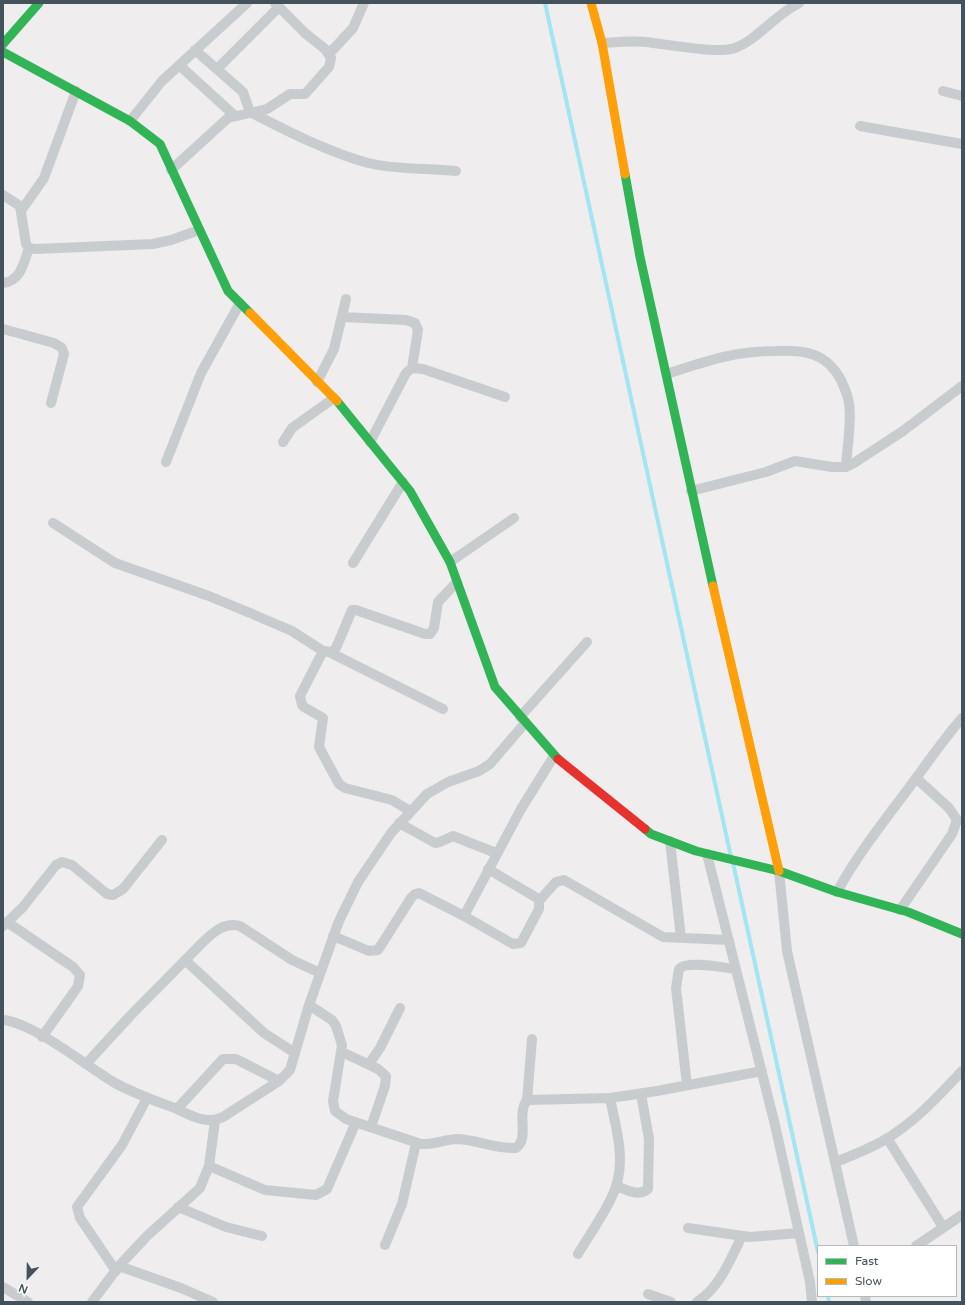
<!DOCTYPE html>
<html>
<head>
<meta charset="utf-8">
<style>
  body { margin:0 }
  #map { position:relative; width:965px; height:1305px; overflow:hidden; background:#efeded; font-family:"Varela Round",sans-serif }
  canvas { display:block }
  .frame { position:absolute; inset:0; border:4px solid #43525b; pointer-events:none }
  .legend { position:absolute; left:817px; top:1245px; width:140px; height:52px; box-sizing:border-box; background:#fff; border:1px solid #b4babd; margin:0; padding:5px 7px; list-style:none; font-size:12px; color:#43525b }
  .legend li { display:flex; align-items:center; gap:8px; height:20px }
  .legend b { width:20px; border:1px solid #b4babd }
  .north { position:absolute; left:8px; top:1257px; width:40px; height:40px; -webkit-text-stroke:3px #fff; paint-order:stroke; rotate:202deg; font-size:11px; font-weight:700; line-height:16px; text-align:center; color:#43525b }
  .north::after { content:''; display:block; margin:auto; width:14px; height:18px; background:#43525b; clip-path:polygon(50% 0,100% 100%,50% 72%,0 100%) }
</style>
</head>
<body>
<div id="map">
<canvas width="965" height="1305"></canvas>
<div class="frame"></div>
<ul class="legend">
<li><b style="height:5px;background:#30b455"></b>Fast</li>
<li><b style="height:5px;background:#ff9f0a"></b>Slow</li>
</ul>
<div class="north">N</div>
</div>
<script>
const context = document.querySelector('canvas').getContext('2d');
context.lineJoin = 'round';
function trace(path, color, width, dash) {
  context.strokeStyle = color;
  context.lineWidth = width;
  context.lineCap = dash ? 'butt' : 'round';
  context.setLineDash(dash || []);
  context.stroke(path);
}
trace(new Path2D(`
  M545 3 731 857
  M733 863 818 1252
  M828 1296 829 1302`), '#a1e6f0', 4);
trace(new Path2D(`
  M602 43C619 42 636 40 653 43 672 45 718 54 735 48 757 40 776 14 799 3
  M195 50 243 92 250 112C287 131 328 152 368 163 396 170 427 168 456 171
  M329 54 353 28 364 3
  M179 65 234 115
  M217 69 279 7
  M943 91 962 96
  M130 121 162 81 247 3
  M860 126 962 144
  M171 170 228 118 267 109 290 94H305L329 67 331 58 325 49 305 33 275 3
  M3 195 20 206 26 244 29 248 35 249 153 244 171 240 199 230
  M21 211 44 178 76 91
  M3 283C21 281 24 262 29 248
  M342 317 406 320 415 323 418 330 412 368
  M3 329 54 343 62 348 64 354 51 403
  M667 374C706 361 734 351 776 351 804 350 826 352 841 380 844 387 848 395 849 403 852 423 847 446 846 467
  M317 382 334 349 346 299
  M283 442 292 428 334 398
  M370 442 406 373 412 368 423 369 505 397
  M166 462 201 373 240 303
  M691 491 766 472 795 461 832 467H846L854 463 903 431 962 386
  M53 523 115 563 209 596 250 613 292 631 323 651 332 652 336 648 352 610H356L425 634H430L434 628 438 602 457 582
  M450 562 514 518
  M353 563 403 482
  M323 651 300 696 302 705 304 707 323 718 319 747 339 784 345 788 392 800 410 811
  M329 652 443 709
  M520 717 587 642
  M399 823 435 843 440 842 453 836 496 853
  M670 841 681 938
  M707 854 775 1125 810 1282 812 1302
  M779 871 787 951 854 1246
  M837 892C856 857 881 825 905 793 924 768 941 742 962 718
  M539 901 556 882 564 880 663 937 729 940
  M900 910 952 834 957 820 949 808 916 778
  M464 916 521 809 554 756
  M7 922 73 967 80 975 78 986 74 992 42 1037
  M3 926 23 907 56 865 62 862 72 865 107 894 113 895 123 889 162 840
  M333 936 369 951 378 950 411 898 415 894 419 893 464 916 513 944 521 943 539 909V901L537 898 488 869
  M185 960 264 1033 295 1053
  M309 1005 332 1020 336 1026 342 1045 333 1101 335 1111 346 1119 421 1144C434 1145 445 1139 458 1139 478 1140 496 1149 516 1148 530 1138 516 1114 527 1100L610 1098 657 1091 762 1071
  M3 1020C34 1023 86 1066 115 1083 135 1094 156 1101 177 1109 192 1116 207 1125 223 1117L279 1081 290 1070 309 1005 339 921 358 882 391 833 427 794 448 782 479 771 490 764 525 723
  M342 1052 378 1069 386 1076 385 1086 371 1127
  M86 1064 130 1016 205 940C215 931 225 922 240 926L292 960 320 973
  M369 1064 380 1048 400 1008
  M687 1085 676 988 679 969C687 960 724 968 736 969
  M527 1100 532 1039
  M177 1109 223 1059H236L279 1081
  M887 1138 943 1227
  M836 1162C851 1156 866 1150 881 1142 912 1125 938 1097 962 1071
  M209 1166 265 1190 316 1195 327 1189 356 1122
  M616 1186C627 1190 638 1197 648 1189L649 1139 641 1094
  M178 1207 226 1227 262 1236
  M688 1228 750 1237 799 1233
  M385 1245 402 1204 416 1143
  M916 1246 962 1215
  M578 1254C589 1235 614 1201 618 1179 624 1152 615 1124 610 1098
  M119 1266 181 1288 213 1302
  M116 1271 80 1218 77 1207 122 1145 147 1098
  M3 1287 28 1302
  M648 1294 671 1302
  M865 1296 866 1302
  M92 1302 119 1266 147 1236 200 1188 209 1166 215 1121
  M697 1302C720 1287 730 1260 742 1236`), '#c9ccce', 10);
trace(new Path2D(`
  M3 44 39 3
  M3 52 130 121 160 144 228 291 250 313
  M625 174 640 257 713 586
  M337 401 410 491 450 562 495 687 558 759
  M645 829 651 834 696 851 779 871 837 892 908 912 962 934`), '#30b455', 9);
trace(new Path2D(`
  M591 3 602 43 625 174
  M250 313 337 401
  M713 586 779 871`), '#ff9f0a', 9);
trace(new Path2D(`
  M558 759 645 829`), '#e5322d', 9);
</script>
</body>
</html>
